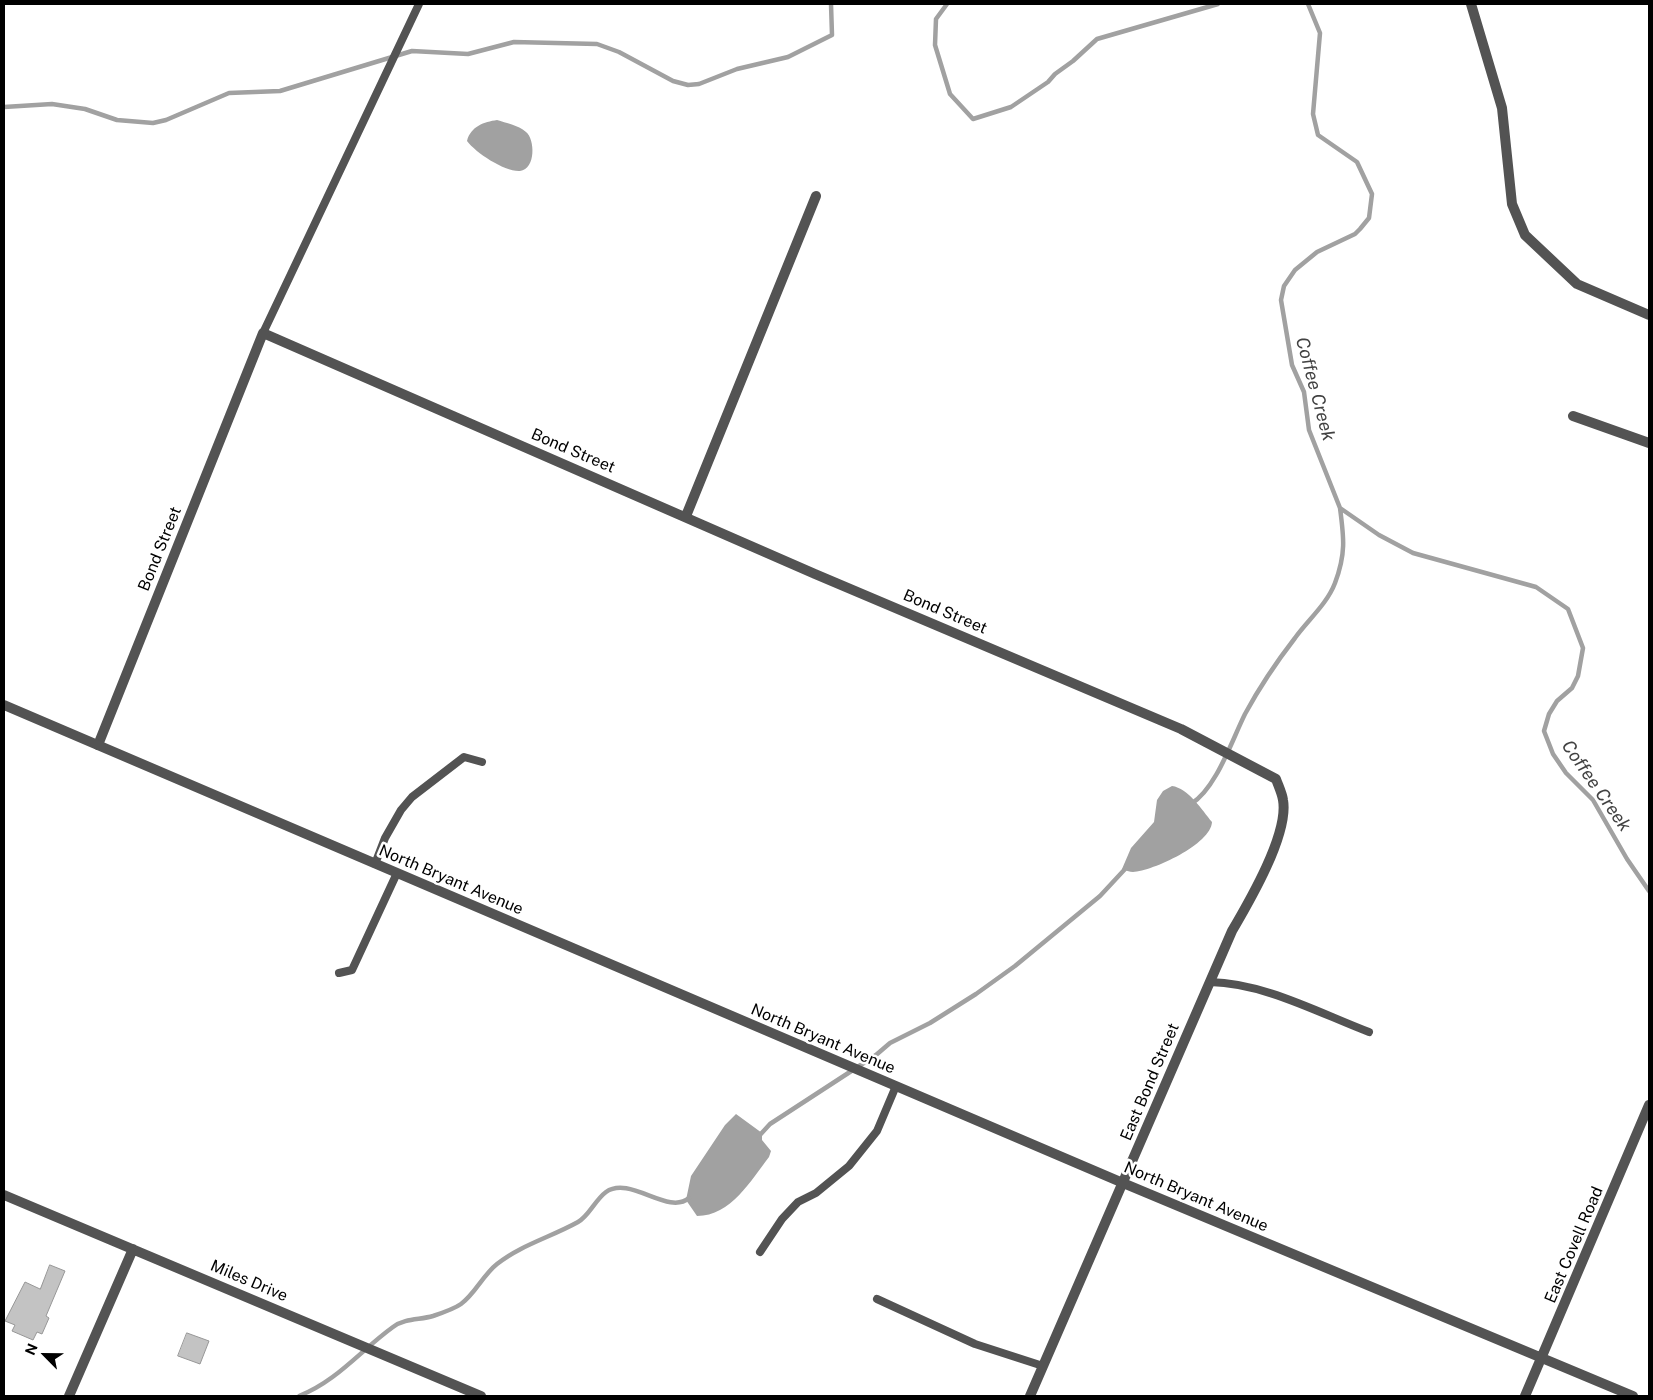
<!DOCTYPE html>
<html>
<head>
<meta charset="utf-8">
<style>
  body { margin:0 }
  #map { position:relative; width:1653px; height:1400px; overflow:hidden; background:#fff; font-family:"Public Sans",sans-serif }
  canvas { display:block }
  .frame { position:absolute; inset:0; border:5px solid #000; pointer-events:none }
  .north { position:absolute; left:20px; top:1330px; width:50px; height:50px; -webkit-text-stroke:4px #fff; paint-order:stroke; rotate:293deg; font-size:14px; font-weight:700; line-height:20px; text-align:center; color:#000 }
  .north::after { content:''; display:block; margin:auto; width:18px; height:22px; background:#000; clip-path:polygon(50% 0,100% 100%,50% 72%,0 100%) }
</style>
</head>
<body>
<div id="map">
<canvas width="1653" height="1400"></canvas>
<div class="frame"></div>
<div class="north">N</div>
</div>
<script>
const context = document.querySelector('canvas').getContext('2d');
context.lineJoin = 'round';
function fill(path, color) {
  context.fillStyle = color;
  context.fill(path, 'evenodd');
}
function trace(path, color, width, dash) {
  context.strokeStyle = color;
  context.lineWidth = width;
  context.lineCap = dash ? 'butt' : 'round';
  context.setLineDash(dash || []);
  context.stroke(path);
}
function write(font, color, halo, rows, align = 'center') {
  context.font = font + ' "Public Sans",sans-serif';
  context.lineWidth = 5;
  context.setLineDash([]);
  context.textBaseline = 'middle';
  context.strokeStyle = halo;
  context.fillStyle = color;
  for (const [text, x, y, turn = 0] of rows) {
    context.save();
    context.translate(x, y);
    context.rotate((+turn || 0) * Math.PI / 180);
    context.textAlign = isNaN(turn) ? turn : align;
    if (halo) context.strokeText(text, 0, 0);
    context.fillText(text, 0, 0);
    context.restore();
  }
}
fill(new Path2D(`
  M497 120C506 123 518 125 526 132 535 139 536 169 520 171 505 172 476 153 467 141 471 126 484 122 497 120Z
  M1172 786C1188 788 1202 810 1212 822 1211 844 1153 871 1133 872 1130 872 1125 870 1122 869L1131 848 1154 822 1157 800 1163 791Z
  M736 1114 762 1133V1140L771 1151 769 1157C751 1180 731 1216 697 1216L686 1200 691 1176 725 1125Z`), '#a1a1a1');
trace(new Path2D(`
  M947 4 936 19 935 45 950 94 973 119 1011 107 1048 82 1055 74 1073 61 1097 39 1218 4
  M1308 4 1320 33 1313 114 1318 135 1357 162 1372 194 1369 218 1360 229 1355 234 1317 252 1295 270 1284 286 1281 300 1292 365 1304 392 1309 430 1340 508 1379 535 1413 553 1536 587 1568 609 1583 648 1578 676 1572 688 1557 701 1549 714 1544 731 1553 754 1566 773 1593 800 1627 859 1649 891
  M4 107 52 104 85 109 117 120 153 123 166 120 229 93 280 91 412 51 468 54 514 42 597 44 619 52 673 81 688 85 699 84 737 69 788 57 832 35 831 4
  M1191 804C1216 789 1232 740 1245 714 1258 690 1278 660 1295 638 1308 620 1327 604 1335 583 1346 554 1344 538 1340 508
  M759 1136 770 1124 876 1055 890 1043 930 1023 976 994 1015 966 1100 896 1126 868
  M299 1396C337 1381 361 1350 393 1327 405 1318 420 1320 433 1316 442 1313 454 1309 461 1304 475 1294 483 1275 497 1264 521 1245 551 1237 578 1222 589 1216 595 1200 606 1192 630 1175 668 1216 689 1198`), '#a1a1a1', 4.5);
const building = new Path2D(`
  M50 1265 65 1271 46 1316 49 1318 42 1334 37 1332 33 1340 12 1331 15 1325 5 1321 25 1282 40 1289Z
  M187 1333 209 1341 200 1364 178 1356Z`);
fill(building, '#c3c3c3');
trace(building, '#979797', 1);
trace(new Path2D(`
  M263 333 419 4
  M375 864 385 838 401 810 412 797 464 757 482 762
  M339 973 352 970 397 873
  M1210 982C1264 983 1319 1013 1369 1032
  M760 1252 782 1219 798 1202 816 1193 849 1166 877 1131 896 1086
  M877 1299 975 1344 1043 1366`), '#535353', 8);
trace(new Path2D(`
  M1471 4 1502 108 1512 204 1525 235 1577 284 1649 315
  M1573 416 1649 443
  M686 516 816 196
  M98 745 263 333 815 574 1181 729 1276 779C1278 785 1282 793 1283 800 1289 834 1249 902 1232 931L1030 1396
  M4 1195 481 1396
  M69 1396 133 1249`), '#535353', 10);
trace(new Path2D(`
  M4 705 1123 1183 1633 1396
  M1525 1396 1649 1105`), '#535353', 10);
write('16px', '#000', '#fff', [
  ["Bond Street",573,451,23],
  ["Bond Street",160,549,-68],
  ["Bond Street",945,612,23],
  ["North Bryant Avenue",451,880,23],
  ["North Bryant Avenue",823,1039,23],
  ["East Bond Street",1150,1082,-67],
  ["North Bryant Avenue",1196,1197,23],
  ["East Covell Road",1574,1245,-67],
  ["Miles Drive",249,1281,23]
]);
write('italic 18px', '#424242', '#fff', [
  ["Coffee Creek",1315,389,75],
  ["Coffee Creek",1596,786,55]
]);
</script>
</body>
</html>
